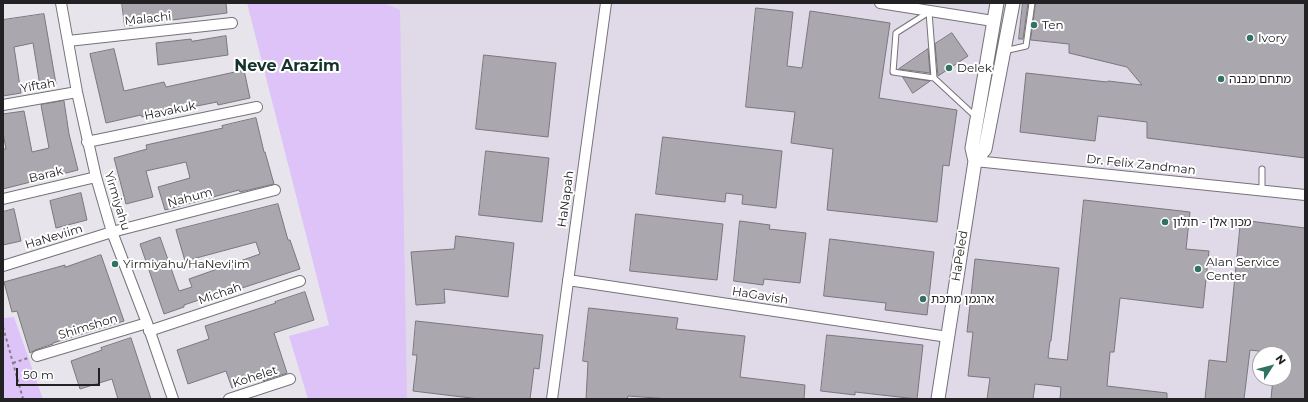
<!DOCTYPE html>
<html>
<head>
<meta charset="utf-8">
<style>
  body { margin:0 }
  #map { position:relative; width:1308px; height:402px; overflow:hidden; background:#e8e4ec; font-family:Montserrat,sans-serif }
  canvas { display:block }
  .frame { position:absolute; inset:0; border:4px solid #222124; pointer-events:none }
  .north { position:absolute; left:1252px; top:346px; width:40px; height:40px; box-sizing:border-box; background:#fff; border:1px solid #a7a6a7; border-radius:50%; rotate:54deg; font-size:11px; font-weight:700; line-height:16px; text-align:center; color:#222124 }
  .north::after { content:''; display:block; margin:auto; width:14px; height:18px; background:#317362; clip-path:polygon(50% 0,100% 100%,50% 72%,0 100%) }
  .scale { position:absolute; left:16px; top:368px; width:84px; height:18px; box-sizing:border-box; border:2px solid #222124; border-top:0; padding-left:5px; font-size:12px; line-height:14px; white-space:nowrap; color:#222124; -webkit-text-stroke:3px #fff; paint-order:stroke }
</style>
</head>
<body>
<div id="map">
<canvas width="1308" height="402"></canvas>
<div class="frame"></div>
<div class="north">N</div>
<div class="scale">50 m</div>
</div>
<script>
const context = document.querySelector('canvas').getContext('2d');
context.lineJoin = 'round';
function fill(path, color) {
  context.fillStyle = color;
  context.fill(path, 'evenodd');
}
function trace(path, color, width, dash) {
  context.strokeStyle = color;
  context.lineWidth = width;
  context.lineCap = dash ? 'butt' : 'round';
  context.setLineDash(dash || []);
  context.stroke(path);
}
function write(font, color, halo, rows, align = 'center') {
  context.font = font + ' Montserrat,"Noto Sans Hebrew",sans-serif';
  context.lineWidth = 4;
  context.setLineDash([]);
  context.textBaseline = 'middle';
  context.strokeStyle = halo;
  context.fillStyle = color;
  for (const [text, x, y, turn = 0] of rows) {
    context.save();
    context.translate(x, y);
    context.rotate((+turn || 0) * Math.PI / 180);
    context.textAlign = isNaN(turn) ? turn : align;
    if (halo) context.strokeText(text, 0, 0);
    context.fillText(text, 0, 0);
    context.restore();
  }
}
fill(new Path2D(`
  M297 3H1305V399H386ZM1260 354H1284V378H1260Z`), '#e0d9e8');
fill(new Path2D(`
  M247 3H384L400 10 407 399H308L289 336 329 325Z
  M14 317 43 399H3V318Z`), '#dec3f9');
const building = new Path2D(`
  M122 3H226L227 13 125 26Z
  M1023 3H1028L1023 39H1019Z
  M1036 3H1305V158L1147 138V122L1098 116 1095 141 1020 132 1026 73 1107 82 1108 81 1142 85 1127 67 1069 53V44L1031 40Z
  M756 8 793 12 787 66 802 68 810 11 890 23 879 98 957 110 949 166 943 165 937 222 827 210 833 149 791 143 795 112 746 107Z
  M44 14 56 84 40 86 33 43 14 47 21 93 3 96V20Z
  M952 33 968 56 938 76 935 44Z
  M226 36 228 55 158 65 156 43 191 39 192 41Z
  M114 49 124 91 164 82 166 87 244 70 250 98 218 105 217 102 142 117 141 115 106 123 90 54Z
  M928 49 930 73 899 69Z
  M484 55 556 63 548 137 476 129Z
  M903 77 930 81 913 93Z
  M64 101 69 134 78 170 3 189V149H6L3 133V114L24 111 32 152 49 148 41 105Z
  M256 118 264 152H265L274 184 240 192 239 190 165 210 158 187 190 178 186 162 146 171 153 197 126 204 114 158 147 149 146 145 223 128 222 126Z
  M663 137 782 151 776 208 742 204 743 195 726 193 725 202 656 194Z
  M486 151 549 158 542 222 479 215Z
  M81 193 87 220 56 228 50 201Z
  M1084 200 1190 212 1186 249 1209 251 1203 308 1120 298 1114 352H1110L1107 386 1167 393V399H1060L1061 387 1035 384 1033 399H987L990 378 968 376 973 332H967L975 259 1059 268 1051 341H1050L1048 358 1067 360Z
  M278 204 288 240H290L300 269 233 291 232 289 184 305V307L164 314 140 244 160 237 179 291 192 287 189 279 260 254 256 242 185 261 176 230Z
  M14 209 21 241 3 245V212Z
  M636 214 723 224 717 280 630 271Z
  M1241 220 1305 228V399H1271L1273 378H1284V354L1250 350 1244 399H1205L1209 360 1226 362Z
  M740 221 770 225 769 229 806 233 800 283 764 279 763 285 734 281Z
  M456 236 514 243 508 297 444 289 445 303 416 305 411 252 454 249Z
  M830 239 934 252 927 315 885 310 886 303 824 296Z
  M101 255 124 321 53 343V344L35 350 30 353 17 311 12 312 4 282 65 265V267Z
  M305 292 314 320 274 333 287 373 263 381 262 378 232 388 226 371 188 384 177 350 209 339 205 326 276 303 275 302Z
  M589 308 678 318 676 329 745 336 740 377 805 385 804 399H670L628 396 627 399H586L588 362 583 361Z
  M416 321 543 335 539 369 534 368 530 399H479L413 391 417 355H413Z
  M827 335 923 345 917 399 855 392V395L821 391Z
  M131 338 151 399H118L112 379 80 389 71 361 102 350 101 348Z`);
fill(building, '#aaa7ae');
trace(building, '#7b777e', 1);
const service = new Path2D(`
  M1004 51 1026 46 1032 3
  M934 78 893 72 896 33 929 12 934 78 976 117
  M1262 191V169`);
const minor = new Path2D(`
  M61 3 77 92 96 177 112 232 147 323 173 399
  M880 3 993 21
  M68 41 232 23
  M3 105 77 92
  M87 142 257 107
  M975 161 1305 195
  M3 199 96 177
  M3 266 112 232 275 190
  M568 280 948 337
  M149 331 300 281
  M37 356 147 323
  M229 399 290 379
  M552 399 606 3`);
const tertiary = new Path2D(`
  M975 161 985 149 1013 3
  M938 399 975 161 972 148 997 3`);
trace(service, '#76727a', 7);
trace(minor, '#76727a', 12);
trace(tertiary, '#76727a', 15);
trace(new Path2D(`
  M3 327 23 399
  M13 363 28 358`), '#827f85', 2, [3, 3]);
trace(service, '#fff', 5);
trace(minor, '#fff', 10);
trace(tertiary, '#fff', 13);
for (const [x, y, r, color] of [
  [1034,25,4,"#317362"],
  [1250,38,4,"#317362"],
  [949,68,4,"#317362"],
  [1221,79,4,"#317362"],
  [1165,222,4,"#317362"],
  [115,264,4,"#317362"],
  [1198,269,4,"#317362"],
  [923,299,4,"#317362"]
]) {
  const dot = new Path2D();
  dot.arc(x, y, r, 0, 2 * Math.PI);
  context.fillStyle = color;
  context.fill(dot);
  trace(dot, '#fff', 1.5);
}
write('12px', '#222124', '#fff', [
  ["Malachi",148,19,-6],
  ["Yiftah",38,86,-10],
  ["Havakuk",170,111,-12],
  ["Dr. Felix Zandman",1141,165,6],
  ["Barak",46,175,-14],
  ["Nahum",190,198,-15],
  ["HaNapah",566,199,-82],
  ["Yirmiyahu",117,201,73],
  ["HaNeviim",54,237,-17],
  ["HaPeled",960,256,-81],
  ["Michah",220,294,-19],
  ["HaGavish",760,296,9],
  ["Shimshon",88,327,-17],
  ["Kohelet",255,377,-18]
]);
write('12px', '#222124', '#fff', [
  ["Ten",1042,25],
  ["Ivory",1258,38],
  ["Delek",957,68],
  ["מתחם מבנה",1229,79],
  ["מכון אלן - חולון",1173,222],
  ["Alan Service",1206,262],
  ["Center",1206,276],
  ["Yirmiyahu/HaNevi'im",123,264],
  ["ארגמן מתכת",931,299]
], 'left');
write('bold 16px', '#14332b', '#fff', [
  ["Neve Arazim",287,66]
]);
</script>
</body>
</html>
